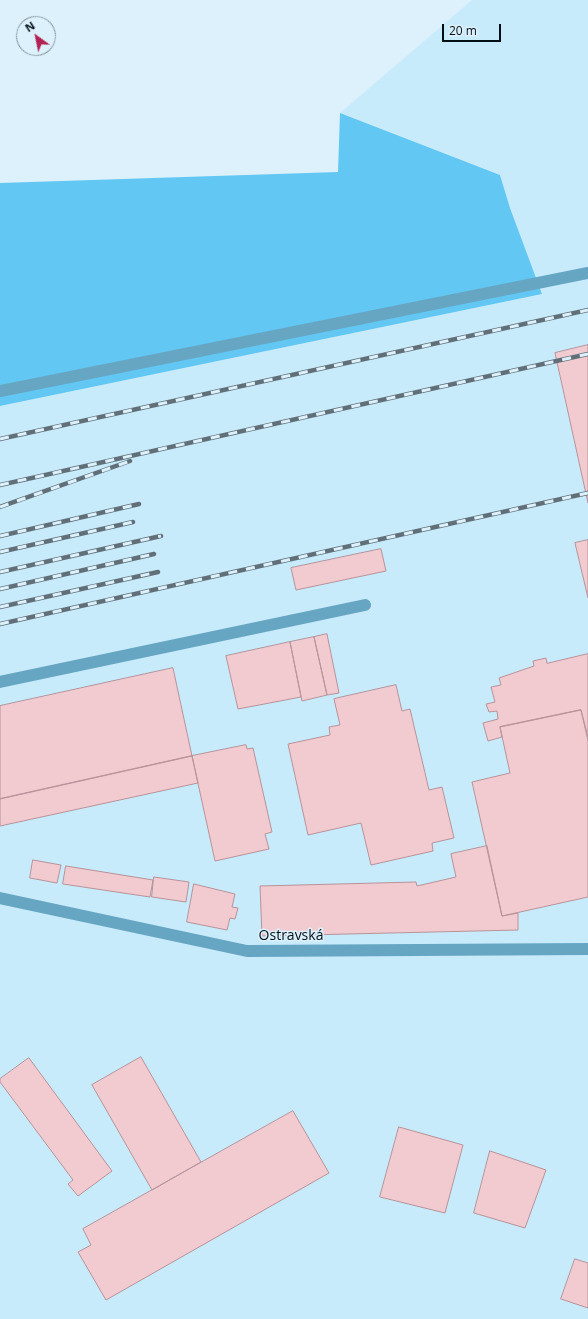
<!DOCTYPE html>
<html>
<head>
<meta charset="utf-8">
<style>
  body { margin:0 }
  #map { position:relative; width:588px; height:1319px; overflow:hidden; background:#dcf1fc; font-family:"Open Sans",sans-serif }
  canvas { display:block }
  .north { position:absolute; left:16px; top:16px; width:40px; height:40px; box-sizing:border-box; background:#dcf1fc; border:1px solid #85969f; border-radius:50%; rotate:327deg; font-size:11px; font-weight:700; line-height:16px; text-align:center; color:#030e14 }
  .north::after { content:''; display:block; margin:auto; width:14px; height:18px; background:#b22252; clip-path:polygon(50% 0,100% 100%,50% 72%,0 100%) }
  .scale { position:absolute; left:442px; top:24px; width:59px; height:18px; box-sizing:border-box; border:2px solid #030e14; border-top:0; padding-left:5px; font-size:12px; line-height:14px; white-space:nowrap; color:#030e14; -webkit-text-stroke:3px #dcf1fc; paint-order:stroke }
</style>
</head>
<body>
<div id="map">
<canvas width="588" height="1319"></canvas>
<div class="north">N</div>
<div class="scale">20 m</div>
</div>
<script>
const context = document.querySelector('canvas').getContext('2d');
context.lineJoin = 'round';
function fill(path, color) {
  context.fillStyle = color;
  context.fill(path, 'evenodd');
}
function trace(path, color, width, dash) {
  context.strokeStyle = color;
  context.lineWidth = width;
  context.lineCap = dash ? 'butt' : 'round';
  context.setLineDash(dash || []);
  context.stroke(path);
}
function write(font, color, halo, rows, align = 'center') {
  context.font = font + ' "Open Sans",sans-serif';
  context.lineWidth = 3;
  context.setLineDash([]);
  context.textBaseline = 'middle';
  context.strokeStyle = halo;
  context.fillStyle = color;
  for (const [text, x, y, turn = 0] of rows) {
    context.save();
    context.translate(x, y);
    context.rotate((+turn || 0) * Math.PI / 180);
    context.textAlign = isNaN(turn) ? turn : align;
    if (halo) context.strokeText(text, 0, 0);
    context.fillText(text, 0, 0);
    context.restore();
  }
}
fill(new Path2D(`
  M472 0H588V1319H0V406L542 294 510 208 500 175 340 113Z`), '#c8ebfc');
fill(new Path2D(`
  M340 113 500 175 510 208 542 294 0 406V183L338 172Z`), '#62c7f3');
const building = new Path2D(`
  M588 345V503L555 353Z
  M588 540V598L575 543Z
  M381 549 386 571 296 590 291 568Z
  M327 634 339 693 327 695 314 637Z
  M314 637 327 695 302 701 290 642Z
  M290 642 301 697 238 709 226 656Z
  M588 654V737L581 710 500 727 502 737 488 741 483 723 498 719 497 711 489 712 486 704 495 702 491 687 501 685 499 678 534 666 533 661 546 658 547 663Z
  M173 668 192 756 0 799V706Z
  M396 685 402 711 410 709 429 790 442 787 454 838 432 843 433 851 371 865 361 823 308 835 288 744 330 735 329 727 340 725 334 699Z
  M581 710 588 741V897L502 916 472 782 510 773 500 727Z
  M246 745 247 749 253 748 272 832 265 834 269 849 215 861 192 756Z
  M192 756 198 783 0 826V799Z
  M487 846 502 916 518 913V930L262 936 260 886 416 882 417 886 456 877 451 854Z
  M33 860 61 865 57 883 30 878Z
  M66 866 153 880 150 897 63 884Z
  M154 877 189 882 186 902 152 897Z
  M194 884 235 894 232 907 238 908 235 919 230 918 227 930 187 922Z
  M141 1057 201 1162 152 1190 92 1085Z
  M29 1058 112 1171 78 1196 68 1184 73 1180 0 1082V1079Z
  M293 1111 329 1173 106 1300 78 1252 91 1245 83 1229Z
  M399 1127 463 1145 445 1213 380 1197Z
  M490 1151 546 1170 525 1228 474 1213Z
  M575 1259 588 1263V1308L561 1299Z`);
fill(building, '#f2cbd1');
trace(building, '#b89399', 1);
trace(new Path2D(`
  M0 391 588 273
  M0 682 365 605
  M0 898 247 951 588 949`), '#67a6c3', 12);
const rail = new Path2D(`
  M0 439 588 310
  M0 485 588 354
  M0 507 130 461
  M0 536 139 504
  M0 552 133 522
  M0 572 161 536
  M0 589 154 554
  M0 607 158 572
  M0 624 588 493`);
trace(rail, '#617078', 4.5);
trace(rail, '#dcf1fc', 3, [9]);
write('14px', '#030e14', '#dcf1fc', [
  ["Ostravská",291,936]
]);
</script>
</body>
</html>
